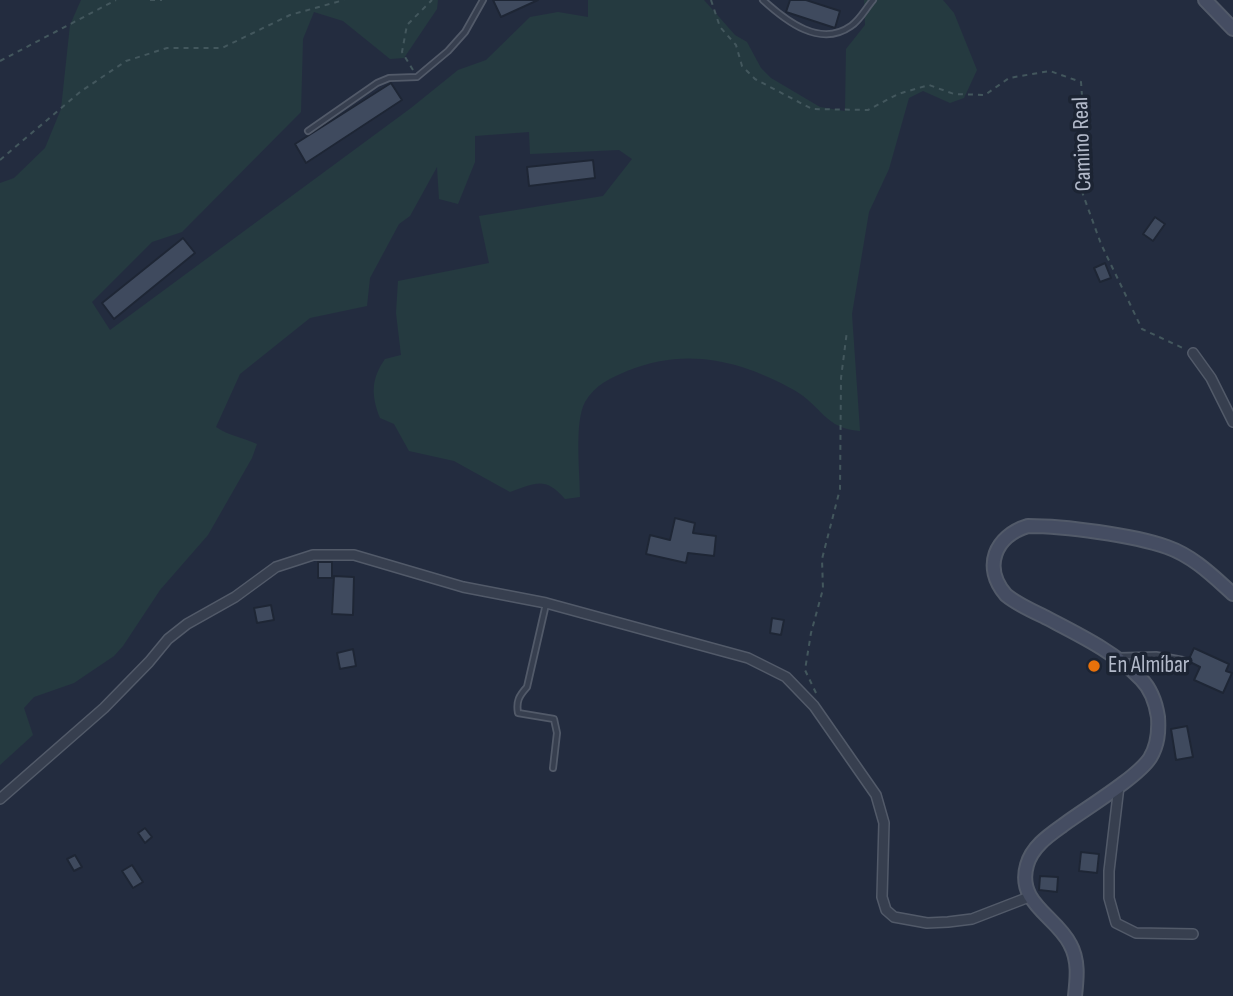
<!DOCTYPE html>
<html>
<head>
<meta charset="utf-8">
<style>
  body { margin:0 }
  canvas { display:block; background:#232c3f }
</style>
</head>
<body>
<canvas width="1233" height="996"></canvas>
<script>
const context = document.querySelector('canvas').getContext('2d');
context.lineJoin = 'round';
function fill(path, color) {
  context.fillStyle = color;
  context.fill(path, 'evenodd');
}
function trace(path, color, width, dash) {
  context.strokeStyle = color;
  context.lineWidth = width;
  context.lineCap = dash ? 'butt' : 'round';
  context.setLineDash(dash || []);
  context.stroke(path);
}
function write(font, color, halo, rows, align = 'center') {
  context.font = font + ' "Sofia Sans Condensed",sans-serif';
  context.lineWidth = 7;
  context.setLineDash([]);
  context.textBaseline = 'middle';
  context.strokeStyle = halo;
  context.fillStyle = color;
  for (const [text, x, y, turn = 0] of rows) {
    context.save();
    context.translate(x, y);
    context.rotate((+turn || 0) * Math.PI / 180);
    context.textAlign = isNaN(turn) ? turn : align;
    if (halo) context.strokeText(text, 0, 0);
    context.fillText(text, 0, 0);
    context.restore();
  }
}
fill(new Path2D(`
  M81 0H438L437 9 404 58 390 59 343 21 314 12 303 39 301 112 182 232 152 242 92 302 110 330 411 108 458 70 486 60 530 17 558 12 588 17V0H704L735 35 747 42 761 68 771 78 820 107 845 111 846 49 865 25 864 0H943L954 13 977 70 964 98 950 103 923 91 909 98 889 169 869 212 852 314 860 431C825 429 821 405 794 390 740 360 686 347 627 371 610 378 595 385 585 402 574 422 580 473 580 497L565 499C545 476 536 483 510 492L454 461 409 451 394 424 380 418C371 395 371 379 385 359L401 355 396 313 398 281 489 263 479 216 603 196 632 159 619 150 530 154 529 132 475 136V162L458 204 439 199 437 167 410 216 399 224 370 278 367 306 310 318 240 374 216 427C229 436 242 437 257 444L252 458 208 535 160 590 123 646 114 656 74 683 34 697 24 708 33 735 0 765V183L14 178 45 148 61 109 70 25Z`), '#253a40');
const building = new Path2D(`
  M493 0H538L501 17Z
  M790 0H806L840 11 835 28 786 12Z
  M391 83 402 100 306 163 295 144Z
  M593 160 595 178 529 186 527 167Z
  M1155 217 1165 224 1153 241 1143 234Z
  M183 238 195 253 114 319 102 303Z
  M1105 263 1111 278 1100 282 1094 268Z
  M675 518 695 523 693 533 716 536 714 556 688 553 686 563 646 554 650 535 670 540Z
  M318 562H332V578H318Z
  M334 576 354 577 353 615 332 614Z
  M271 605 274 620 257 623 254 608Z
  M772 618 784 620 781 635 770 633Z
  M1194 648 1229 664 1226 671 1232 673 1223 693 1194 680 1200 667 1188 661Z
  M353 649 356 666 340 669 337 653Z
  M1187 726 1193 757 1176 760 1171 729Z
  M145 828 152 837 145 843 138 833Z
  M1081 852 1099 854 1097 873 1079 871Z
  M75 855 82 867 74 871 67 859Z
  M132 865 143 882 133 888 122 871Z
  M1040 876 1058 877 1057 892 1039 890Z`);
fill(building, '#3f4a5e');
trace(building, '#1e2635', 2);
const lane = new Path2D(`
  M763 0C786 21 820 48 851 26 860 20 866 8 873 0
  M308 131 377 83 389 78 417 77 448 51 465 32 483 0
  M546 604 527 687C519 696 516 701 518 713L554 719 557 733 553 768
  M1119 656 1156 655 1183 660`);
const street = new Path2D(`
  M1193 353 1211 378 1233 422
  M1119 786 1109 871V898L1116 923 1136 933 1193 934
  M0 799 104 708 149 662 168 639 187 624 235 597 276 567 313 555H354L463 587 546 603 748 658 786 677 814 706 876 795 884 823 882 897 886 910 894 917 927 923 948 922 972 919 1029 897`);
const secondary = new Path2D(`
  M1205 0 1233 29
  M1075 996C1077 978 1079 960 1070 944 1056 916 1016 903 1027 865 1032 847 1048 836 1062 826 1083 810 1137 778 1150 758 1158 745 1159 732 1158 717 1156 704 1151 689 1141 679 1114 651 1077 634 1043 616 1030 610 1017 604 1006 595 982 567 995 536 1028 526 1064 526 1133 535 1167 547 1193 556 1213 576 1233 594`);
trace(lane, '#525a69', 8);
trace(street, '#525a69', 12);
trace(secondary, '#525a69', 16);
trace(new Path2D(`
  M150 0H162
  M711 0 720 27 736 45 742 66 755 79 812 109 868 110 898 94 929 85 954 94 985 95 1009 78 1050 71 1081 82 1084 124 1081 189 1101 244 1142 329 1185 349
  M0 61 116 0
  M413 70 402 52 407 25 432 0
  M0 160 80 92 126 61 167 48H222L290 15 344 0
  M816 693 805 670 811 633 823 589 822 559 840 489 841 378 847 331`), '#43575d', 2, [5, 5]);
trace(lane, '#373f4f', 4.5);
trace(street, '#373f4f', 9);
trace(secondary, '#454d62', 12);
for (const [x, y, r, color] of [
  [1094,666,7,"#e8710a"]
]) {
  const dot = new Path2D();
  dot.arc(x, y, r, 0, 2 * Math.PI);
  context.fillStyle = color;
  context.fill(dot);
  trace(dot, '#1c2433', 2.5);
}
write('23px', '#b3baca', '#1c2433', [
  ["Camino Real",1083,144,-92]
]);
write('23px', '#b3baca', '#1c2433', [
  ["En Almíbar",1108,666]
], 'left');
</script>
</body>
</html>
